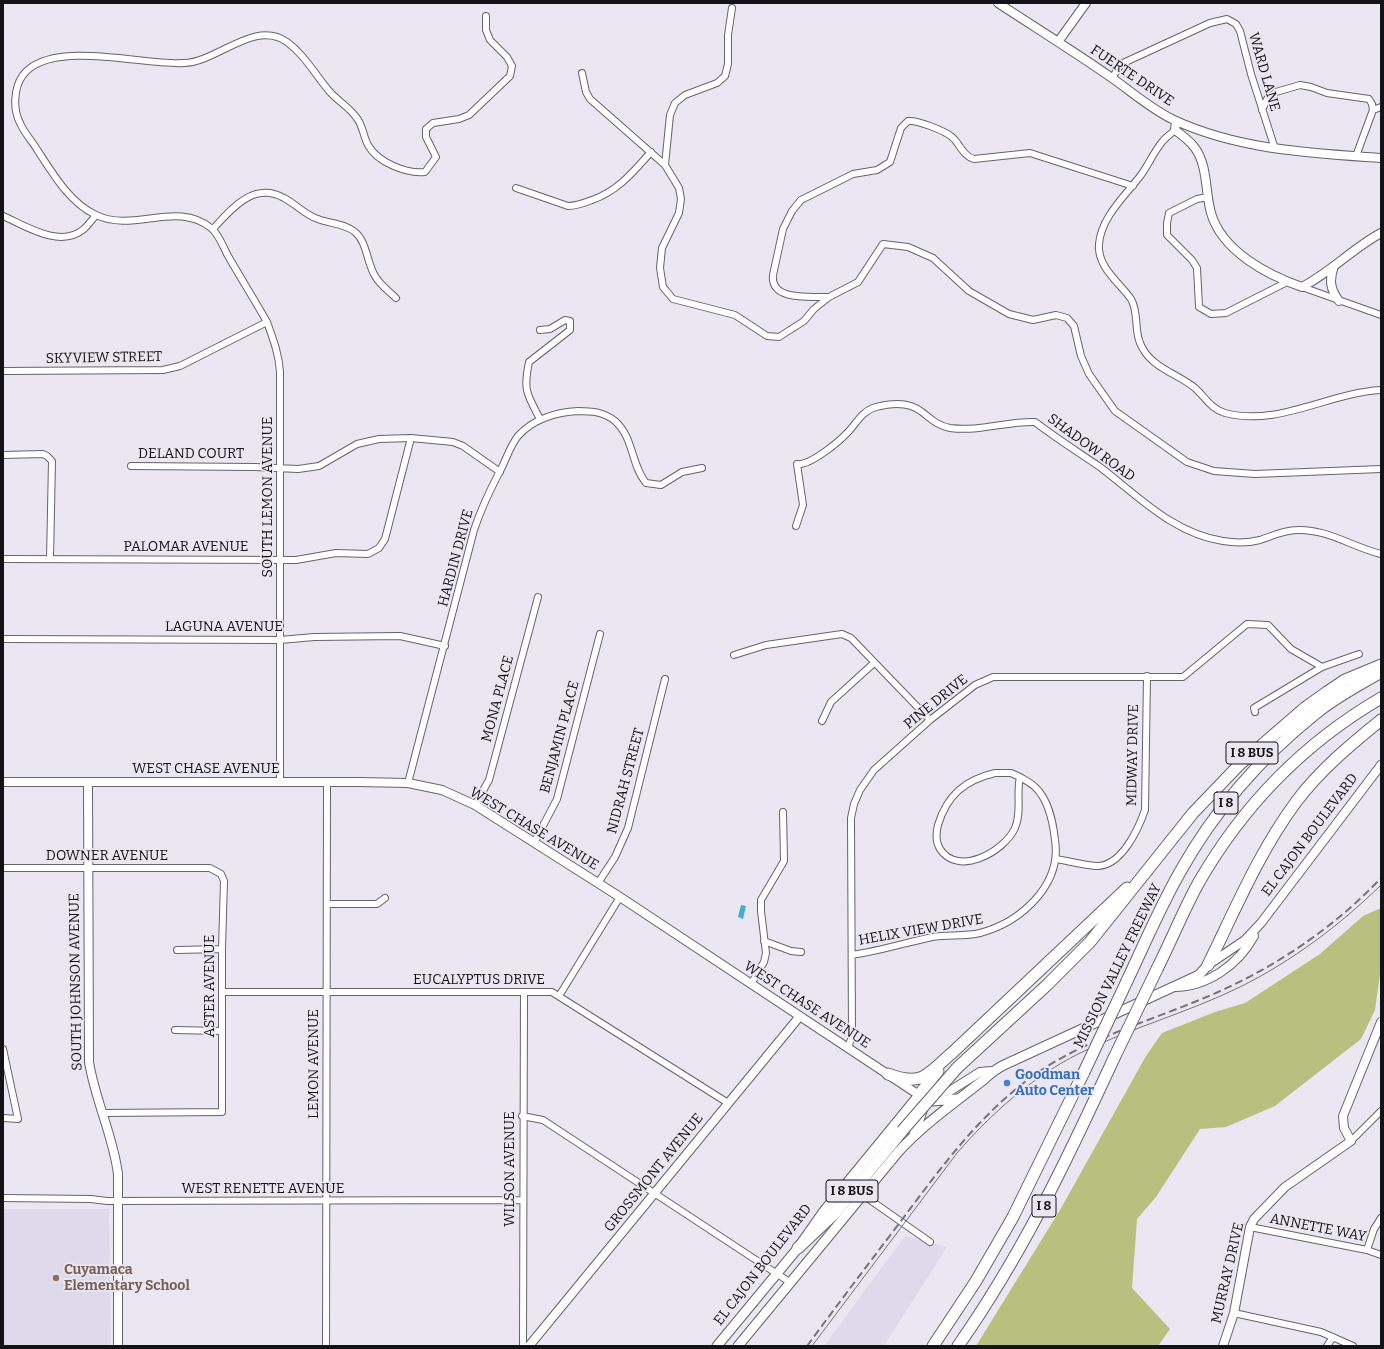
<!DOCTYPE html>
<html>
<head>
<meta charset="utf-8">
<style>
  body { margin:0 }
  #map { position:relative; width:1384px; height:1349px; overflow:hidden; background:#eae7f2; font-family:Bitter,serif }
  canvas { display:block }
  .frame { position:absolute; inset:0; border:4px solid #131216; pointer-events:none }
</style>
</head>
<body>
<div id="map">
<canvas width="1384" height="1349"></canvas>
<div class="frame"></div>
</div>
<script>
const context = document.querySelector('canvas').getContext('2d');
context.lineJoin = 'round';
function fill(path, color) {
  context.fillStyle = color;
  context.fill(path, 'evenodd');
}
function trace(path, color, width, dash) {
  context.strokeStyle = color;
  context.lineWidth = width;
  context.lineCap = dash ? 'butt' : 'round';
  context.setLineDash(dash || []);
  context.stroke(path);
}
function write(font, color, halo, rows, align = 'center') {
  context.font = font + ' Bitter,serif';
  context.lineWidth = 3.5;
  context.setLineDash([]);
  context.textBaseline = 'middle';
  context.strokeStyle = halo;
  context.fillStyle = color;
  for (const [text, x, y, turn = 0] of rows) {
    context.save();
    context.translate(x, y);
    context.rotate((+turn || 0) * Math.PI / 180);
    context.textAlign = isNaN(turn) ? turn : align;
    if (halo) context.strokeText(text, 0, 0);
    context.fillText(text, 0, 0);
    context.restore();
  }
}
fill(new Path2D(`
  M3 1209H109L111 1346H3Z
  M905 1236 947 1247 884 1346H824Z`), '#dedaec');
fill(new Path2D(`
  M1381 908V967L1375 1010 1361 1039 1275 1106 1226 1127 1200 1129 1156 1197 1137 1219 1132 1288 1170 1329 1158 1346H976L1060 1210 1146 1056 1162 1033 1215 1012 1245 1003 1320 954 1363 916Z`), '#b7c07e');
fill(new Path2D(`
  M741 905 746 906 743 919 738 917Z`), '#44aed2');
const street = new Path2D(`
  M582 73 586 92 590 99 665 165 679 188 681 199 679 213 662 248 660 268 663 287 673 299 735 315 767 336 779 337 804 321 814 309 829 297 858 282 883 244 908 247 933 258 969 291 1009 314 1033 320 1056 315 1067 318 1074 326 1081 356 1089 374 1115 411 1187 462 1214 471 1255 474 1381 469
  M1112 78 1121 64 1210 23 1227 19 1236 24 1240 31 1251 74 1275 149
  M1262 110 1267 99 1276 92 1300 85 1311 87 1327 93 1369 99 1372 104 1373 110
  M1373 110 1381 107
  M1175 130C1171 134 1166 137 1162 142 1154 152 1148 165 1141 175 1126 195 1101 217 1099 244 1097 267 1119 282 1131 299 1139 313 1134 329 1140 343 1150 368 1177 373 1195 388 1205 397 1211 409 1225 413 1279 427 1327 393 1381 390
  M1356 156 1373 110
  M665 165 670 115 675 103 685 95 717 83 725 76 728 64V35L732 8
  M516 188 568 206C577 206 584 203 592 200 618 191 633 172 651 152
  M1208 197 1197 199 1169 213 1167 223V235L1192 260 1197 268 1199 307 1211 314 1226 313 1287 282
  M3 216C26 226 60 249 84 229 88 225 92 220 96 215
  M213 229C231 209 254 181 284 198 296 204 305 215 318 219 330 224 344 223 355 232 367 242 367 263 375 276 380 285 389 291 396 298
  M1302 287 1381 315
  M829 297C812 296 770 302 773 275L783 229 792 211 801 200 853 174 877 170 890 162 901 128 908 121C918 120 945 131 952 137 960 144 963 156 974 159L1030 153 1133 186
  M3 371 163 370 180 366 267 322
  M540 419C527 394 523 391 529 362L570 330V321L565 320 550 329 540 330
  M3 455 43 454 47 456 52 461 50 559
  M131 466 255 467 298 469 319 466 357 444 379 439 411 438 453 442 463 446 500 472
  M796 526 803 505 797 464C810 466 840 441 849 431 858 421 862 411 876 407 891 403 909 401 922 412 931 419 938 426 950 428 979 432 1007 421 1035 422 1056 438 1078 452 1100 467 1138 496 1174 534 1223 541 1235 543 1248 543 1260 540 1272 536 1284 530 1297 530 1328 529 1352 547 1381 554
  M3 559 296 560 336 553 368 554 379 548 385 539 411 438
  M3 639 280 640 314 637 400 636 445 646
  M734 655 766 645 842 634 851 638 930 720
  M1255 712 1254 708 1322 667 1359 654
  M822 721 831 702 874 663
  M995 773H1011L1020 777C1016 793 1022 812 1015 828 1004 852 958 877 940 849 935 841 936 833 938 825 947 795 965 780 995 773Z
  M280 782V372C279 354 273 339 267 322 254 299 240 277 227 254 223 246 218 233 211 228 177 200 134 233 96 215 70 203 53 174 38 151 33 142 25 134 21 125 13 111 13 89 23 75 51 38 144 66 184 63 218 62 254 19 287 42 305 55 316 76 330 92 338 101 349 107 356 117 363 125 363 136 368 145 377 162 406 174 425 172L436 157 426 137V129L433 123 459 119 469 115 510 76 512 66 507 57 490 40 486 30V16
  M408 783 474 530C481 509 490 490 500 471 506 460 510 446 518 436 533 419 557 412 578 411 592 411 604 412 615 421 634 438 631 465 646 483L661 485 682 472 702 468
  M475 805 489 780 538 597
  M534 843 557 799 600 634
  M1056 859C1069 861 1083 865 1096 866 1121 867 1138 830 1145 810L1147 676
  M3 868H210L221 874 224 881 222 949V1112L102 1113
  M598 883 615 857 628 828 665 679
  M327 904H377L385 898
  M764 941 791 951 801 952
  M177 950 222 949
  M852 955C879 951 905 943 932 937 948 934 964 937 980 933 1021 922 1062 885 1055 840 1053 822 1049 800 1035 787 1031 783 1025 780 1020 777
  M751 984 764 962 766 953 761 911V900L784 861 783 812
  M222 992H552L728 1103
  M559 996 620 897
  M175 1030 222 1031
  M848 1048 852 1036 851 818 854 804 860 790 874 770 930 720 975 685 993 677H1183L1247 624 1268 625 1291 649 1322 667
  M3 1049 18 1119 3 1118
  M522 1116 543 1120 791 1283
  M1351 1141 1381 1111
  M863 1195 930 1242
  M3 1198 91 1199 107 1201 522 1200
  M1250 1227 1367 1250 1381 1255
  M1367 1250 1374 1229 1381 1218
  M1234 1313 1321 1332 1353 1346
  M326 1346 327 782
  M523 1346 524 992
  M1327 1346 1333 1337`);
const secondary = new Path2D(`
  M998 3C1036 28 1075 52 1112 78 1132 92 1151 109 1174 120 1239 150 1311 153 1381 158
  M1058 42 1086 3
  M1176 121 1175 130C1182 135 1190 141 1195 148 1208 166 1205 192 1211 213 1222 251 1267 275 1302 287 1331 272 1353 248 1381 233
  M1334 266C1329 280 1330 289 1339 301
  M3 782H359L408 783 442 790 475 805 620 897 919 1095 950 1091 980 1072 992 1071
  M88 782 89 1062C95 1100 113 1135 118 1174V1346
  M1208 965 1245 940 1261 923 1381 765
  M1174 987C1207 987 1238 965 1254 936
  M529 1346 800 1016
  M1223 1346 1234 1313 1250 1227 1254 1219 1285 1187 1351 1141 1344 1128 1343 1116 1381 1022`);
const primary = new Path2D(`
  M924 1097 932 1101 957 1099
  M914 1135 923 1108
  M717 1346 798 1248 824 1211 919 1095
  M738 1346 899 1151C924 1124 953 1104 982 1081 989 1075 995 1069 1004 1065L1199 975 1208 965`);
const highway = new Path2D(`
  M1208 965C1235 910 1259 852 1296 802 1319 771 1351 744 1381 720
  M1158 967C1172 939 1184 909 1199 882 1244 804 1304 743 1381 698
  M1127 981C1144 945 1160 907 1180 872 1214 811 1260 758 1315 714 1335 697 1359 685 1381 672
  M957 1068 1047 985 1090 942 1193 813 1240 764 1306 707 1327 692 1345 680 1381 665
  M888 1074C923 1087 926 1075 952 1053L1127 888
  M919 1095 938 1071
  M798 1248 835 1213 902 1131
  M933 1346 976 1281 1013 1217 1084 1072
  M958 1346C1023 1253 1067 1160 1114 1058`);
trace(street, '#65636c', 8);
trace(secondary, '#65636c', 10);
trace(primary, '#65636c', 11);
trace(highway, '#65636c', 13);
trace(street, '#fff', 6);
trace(secondary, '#fff', 8);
trace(primary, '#fff', 9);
trace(highway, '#fff', 11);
trace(new Path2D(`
  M812 1346 957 1153C992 1113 1031 1078 1078 1054 1130 1028 1187 1013 1240 987 1292 961 1339 926 1381 885`), '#76747b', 1);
trace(new Path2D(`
  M807 1346C838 1304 869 1263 901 1221 943 1165 983 1109 1043 1069 1088 1040 1142 1023 1192 1003 1263 975 1328 934 1381 878`), '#76747b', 2, [8, 4]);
const highwayBridge = new Path2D(`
  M1114 1058 1158 967
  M1084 1072 1127 981
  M902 1131 957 1068`);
trace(highwayBridge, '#65636c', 13, []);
trace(highwayBridge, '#fff', 11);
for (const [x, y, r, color] of [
  [1007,1083,4,"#3f7fe0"],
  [56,1278,4,"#8d6e63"]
]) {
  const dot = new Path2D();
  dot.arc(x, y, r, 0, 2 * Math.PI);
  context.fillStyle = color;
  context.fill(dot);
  trace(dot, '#eae7f2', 1.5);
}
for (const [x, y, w] of [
  [1252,753,52],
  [1226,803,24],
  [852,1191,52],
  [1044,1206,24]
]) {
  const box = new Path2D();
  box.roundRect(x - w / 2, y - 11, w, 22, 3);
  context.fillStyle = '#eae7f2';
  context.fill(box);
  trace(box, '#131216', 1);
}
write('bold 13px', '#131216', null, [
  ["I 8 BUS",1252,753],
  ["I 8",1226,803],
  ["I 8 BUS",852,1191],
  ["I 8",1044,1206]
]);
write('14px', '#131216', '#eae7f2', [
  ["WARD LANE",1264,72,74],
  ["FUERTE DRIVE",1132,76,34],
  ["SKYVIEW STREET",104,358,-1],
  ["SHADOW ROAD",1091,448,36],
  ["DELAND COURT",191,454],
  ["SOUTH LEMON AVENUE",268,497,-90],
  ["PALOMAR AVENUE",186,547],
  ["HARDIN DRIVE",456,558,-75],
  ["LAGUNA AVENUE",224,627],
  ["MONA PLACE",498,699,-75],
  ["PINE DRIVE",936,702,-39],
  ["BENJAMIN PLACE",560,737,-75],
  ["MIDWAY DRIVE",1133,755,-89],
  ["WEST CHASE AVENUE",206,769],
  ["NIDRAH STREET",626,781,-75],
  ["WEST CHASE AVENUE",534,829,31],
  ["EL CAJON BOULEVARD",1310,835,-53],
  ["DOWNER AVENUE",107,856],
  ["HELIX VIEW DRIVE",921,930,-10],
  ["MISSION VALLEY FREEWAY",1118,966,-64],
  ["EUCALYPTUS DRIVE",479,980],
  ["SOUTH JOHNSON AVENUE",76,982,-91],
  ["ASTER AVENUE",210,986,-90],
  ["WEST CHASE AVENUE",807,1005,33],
  ["LEMON AVENUE",314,1064,-90],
  ["WILSON AVENUE",510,1169,-90],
  ["GROSSMONT AVENUE",654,1173,-51],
  ["WEST RENETTE AVENUE",263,1189],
  ["ANNETTE WAY",1318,1228,11],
  ["EL CAJON BOULEVARD",763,1265,-52],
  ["MURRAY DRIVE",1228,1273,-77]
]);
write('bold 14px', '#366cbe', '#eae7f2', [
  ["Goodman",1015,1075],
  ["Auto Center",1015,1091]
], 'left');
write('bold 14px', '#785e54', '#eae7f2', [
  ["Cuyamaca",64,1270],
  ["Elementary School",64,1286]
], 'left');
</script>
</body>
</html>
